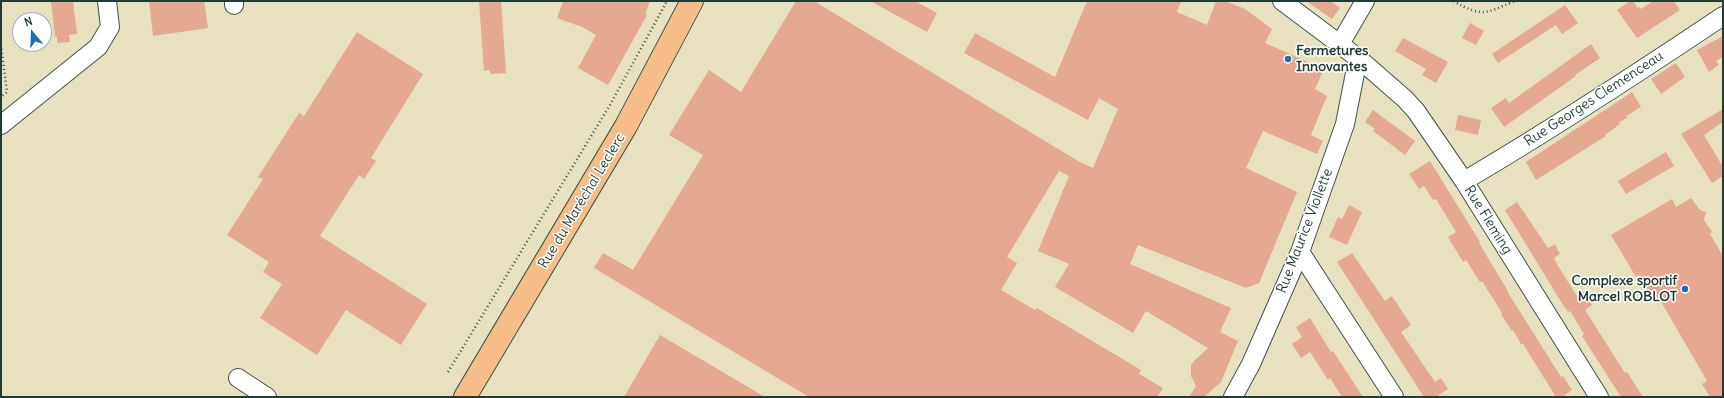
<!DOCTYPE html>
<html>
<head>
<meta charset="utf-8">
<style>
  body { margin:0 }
  #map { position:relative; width:1724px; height:398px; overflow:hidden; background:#e8e1bf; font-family:Delius,sans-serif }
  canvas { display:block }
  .frame { position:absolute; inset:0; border:2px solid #1f3d34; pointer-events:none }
  .north { position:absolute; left:12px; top:12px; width:40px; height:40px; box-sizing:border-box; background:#fff; border:1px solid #a5b1ae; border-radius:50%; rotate:341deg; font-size:11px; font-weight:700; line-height:16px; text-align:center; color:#1f3d34 }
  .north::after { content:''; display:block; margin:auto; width:14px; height:18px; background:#1f6fb2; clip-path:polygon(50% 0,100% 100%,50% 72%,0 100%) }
</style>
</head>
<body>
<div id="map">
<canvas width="1724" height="398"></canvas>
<div class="frame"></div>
<div class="north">N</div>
</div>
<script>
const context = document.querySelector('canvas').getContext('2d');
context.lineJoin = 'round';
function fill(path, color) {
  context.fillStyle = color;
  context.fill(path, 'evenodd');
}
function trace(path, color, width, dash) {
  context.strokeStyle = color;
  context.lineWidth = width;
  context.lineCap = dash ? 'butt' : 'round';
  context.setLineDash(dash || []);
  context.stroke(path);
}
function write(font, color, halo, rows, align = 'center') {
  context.font = font + ' Delius,sans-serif';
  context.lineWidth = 3;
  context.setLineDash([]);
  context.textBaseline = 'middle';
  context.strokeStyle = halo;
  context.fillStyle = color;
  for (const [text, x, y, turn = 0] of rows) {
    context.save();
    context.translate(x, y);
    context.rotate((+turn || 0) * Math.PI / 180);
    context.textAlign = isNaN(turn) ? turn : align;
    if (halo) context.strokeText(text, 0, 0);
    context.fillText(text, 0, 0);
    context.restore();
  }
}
fill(new Path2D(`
  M51 1H73L77 34 69 35 70 42 57 43V37H55Z
  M149 1H204L208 28 153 36Z
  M479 1H501L506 73 491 74 489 70 484 71Z
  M563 1H650L645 14 647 15 608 85 578 68 596 35 582 27 557 18Z
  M796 1H814L1078 161 1093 168 1118 109 1099 98 1088 120 964 53 975 33 1055 77 1087 1H1181L1177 12 1207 25 1216 1H1225L1245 9 1272 29 1265 43 1324 69 1315 89 1327 96 1311 135 1323 141 1317 154 1263 131 1246 168 1297 192 1259 283 1246 288 1138 245 1130 264 1231 308 1220 332 1238 341 1221 382 1204 397H1189L1196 386 1191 376V365L1194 361 1208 348 1146 311 1133 333 1055 287 1069 264 1038 251 1069 176 1059 171 1007 257 1017 263 1001 290 1035 310 1037 308 1141 370 1139 374 1163 388 1157 397H809L594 268 603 253 633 270 703 155 669 135 709 70 741 92Z
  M870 1H915L937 13 927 32Z
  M1306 1H1331L1340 8 1332 19Z
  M1630 1H1633L1638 8 1640 7 1641 9 1653 1H1674L1680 10 1637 38 1617 10Z
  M1565 5 1578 23 1562 34 1556 25 1498 63 1492 54Z
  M1470 23 1484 31 1476 45 1462 38Z
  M357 32 423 74 371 158 376 161 364 179 359 175 320 236 427 304 401 345 346 310 317 355 260 318 282 284 263 272 269 262 227 235 263 179 258 177 299 113 304 116Z
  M1723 36V57L1716 61 1719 65 1709 72 1697 50Z
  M1403 38 1448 62 1436 83 1422 75 1426 69 1395 51Z
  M1591 44 1600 58 1575 75 1576 76 1504 127 1491 108 1506 98 1509 103Z
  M1676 63 1685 77 1661 94 1651 79Z
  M1632 92 1641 107 1626 116 1627 118 1619 122 1620 124 1605 135 1606 136 1536 180 1526 162Z
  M1723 109V122L1704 135 1723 167V176L1712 183 1681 134Z
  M1373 110 1415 141 1405 155 1373 131 1375 129 1365 122Z
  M1458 115 1481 120 1478 135 1455 130Z
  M1666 152 1674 166 1626 194 1618 181Z
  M1430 161 1480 242 1479 243 1508 291H1507L1561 377 1563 376 1572 390 1562 397H1556L1523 344H1521L1513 330 1512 331 1501 314 1502 313 1482 281 1480 282 1466 260 1463 262 1448 237 1456 232 1436 199 1433 200 1424 186 1419 189 1409 174Z
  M1691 198 1700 210 1706 212 1704 220 1712 232 1710 234 1723 256V397H1710L1702 384 1707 381 1659 298 1654 301 1639 275 1636 277 1611 235 1672 199 1676 207Z
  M1517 202 1548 248 1555 244 1560 254 1554 258 1558 266 1577 296 1584 292 1592 305 1585 310 1625 373 1627 372 1643 397H1621L1582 336 1584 334 1570 311 1568 312 1563 305 1505 210Z
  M1349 205 1362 212 1347 245 1329 237 1338 217 1342 219Z
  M1352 253 1385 301 1392 296 1411 325 1401 332 1435 382 1441 378 1448 389 1436 397H1424L1337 262Z
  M1310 318 1331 352 1333 351 1363 397H1342L1330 378 1328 380 1310 352 1301 358 1292 344 1302 337 1296 327Z
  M660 335 765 397H624Z`), '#e5a891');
const minor = new Path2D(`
  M234 1V5
  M1282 1 1358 58 1405 99 1416 111 1464 181 1599 397
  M1340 44 1365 1
  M1 125 98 47 110 27 107 1
  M1464 181C1552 129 1638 73 1723 16
  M1300 252 1394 397
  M238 378 267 397
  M1233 397 1251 364 1300 252 1345 124 1358 58`);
const major = new Path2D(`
  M465 397 626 126 692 1`);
trace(minor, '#3d5649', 20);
trace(major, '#3d5649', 24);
trace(new Path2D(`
  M1453 1C1484 18 1485 13 1515 1
  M1 45 7 92 1 97
  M448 372 610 105 667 1`), '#3d5649', 2.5, [1, 3]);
trace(minor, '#fff', 18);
trace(major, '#f7bd88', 22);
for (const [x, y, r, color] of [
  [1288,59,4,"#1f6fb2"],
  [1685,289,4,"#1f6fb2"]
]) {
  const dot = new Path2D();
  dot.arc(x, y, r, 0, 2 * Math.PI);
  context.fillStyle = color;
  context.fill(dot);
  trace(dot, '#fff', 1.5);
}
write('bold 14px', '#1f3d34', '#fff', [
  ["Fermetures",1296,51],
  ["Innovantes",1296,67],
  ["Complexe sportif",1677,281,"right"],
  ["Marcel ROBLOT",1677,297,"right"]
], 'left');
write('14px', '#1f3d34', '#fff', [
  ["Rue Georges Clemenceau",1594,99,-33],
  ["Rue du Maréchal Leclerc",582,201,-59],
  ["Rue Fleming",1488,220,58],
  ["Rue Maurice Viollette",1305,231,-69]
]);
</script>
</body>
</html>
